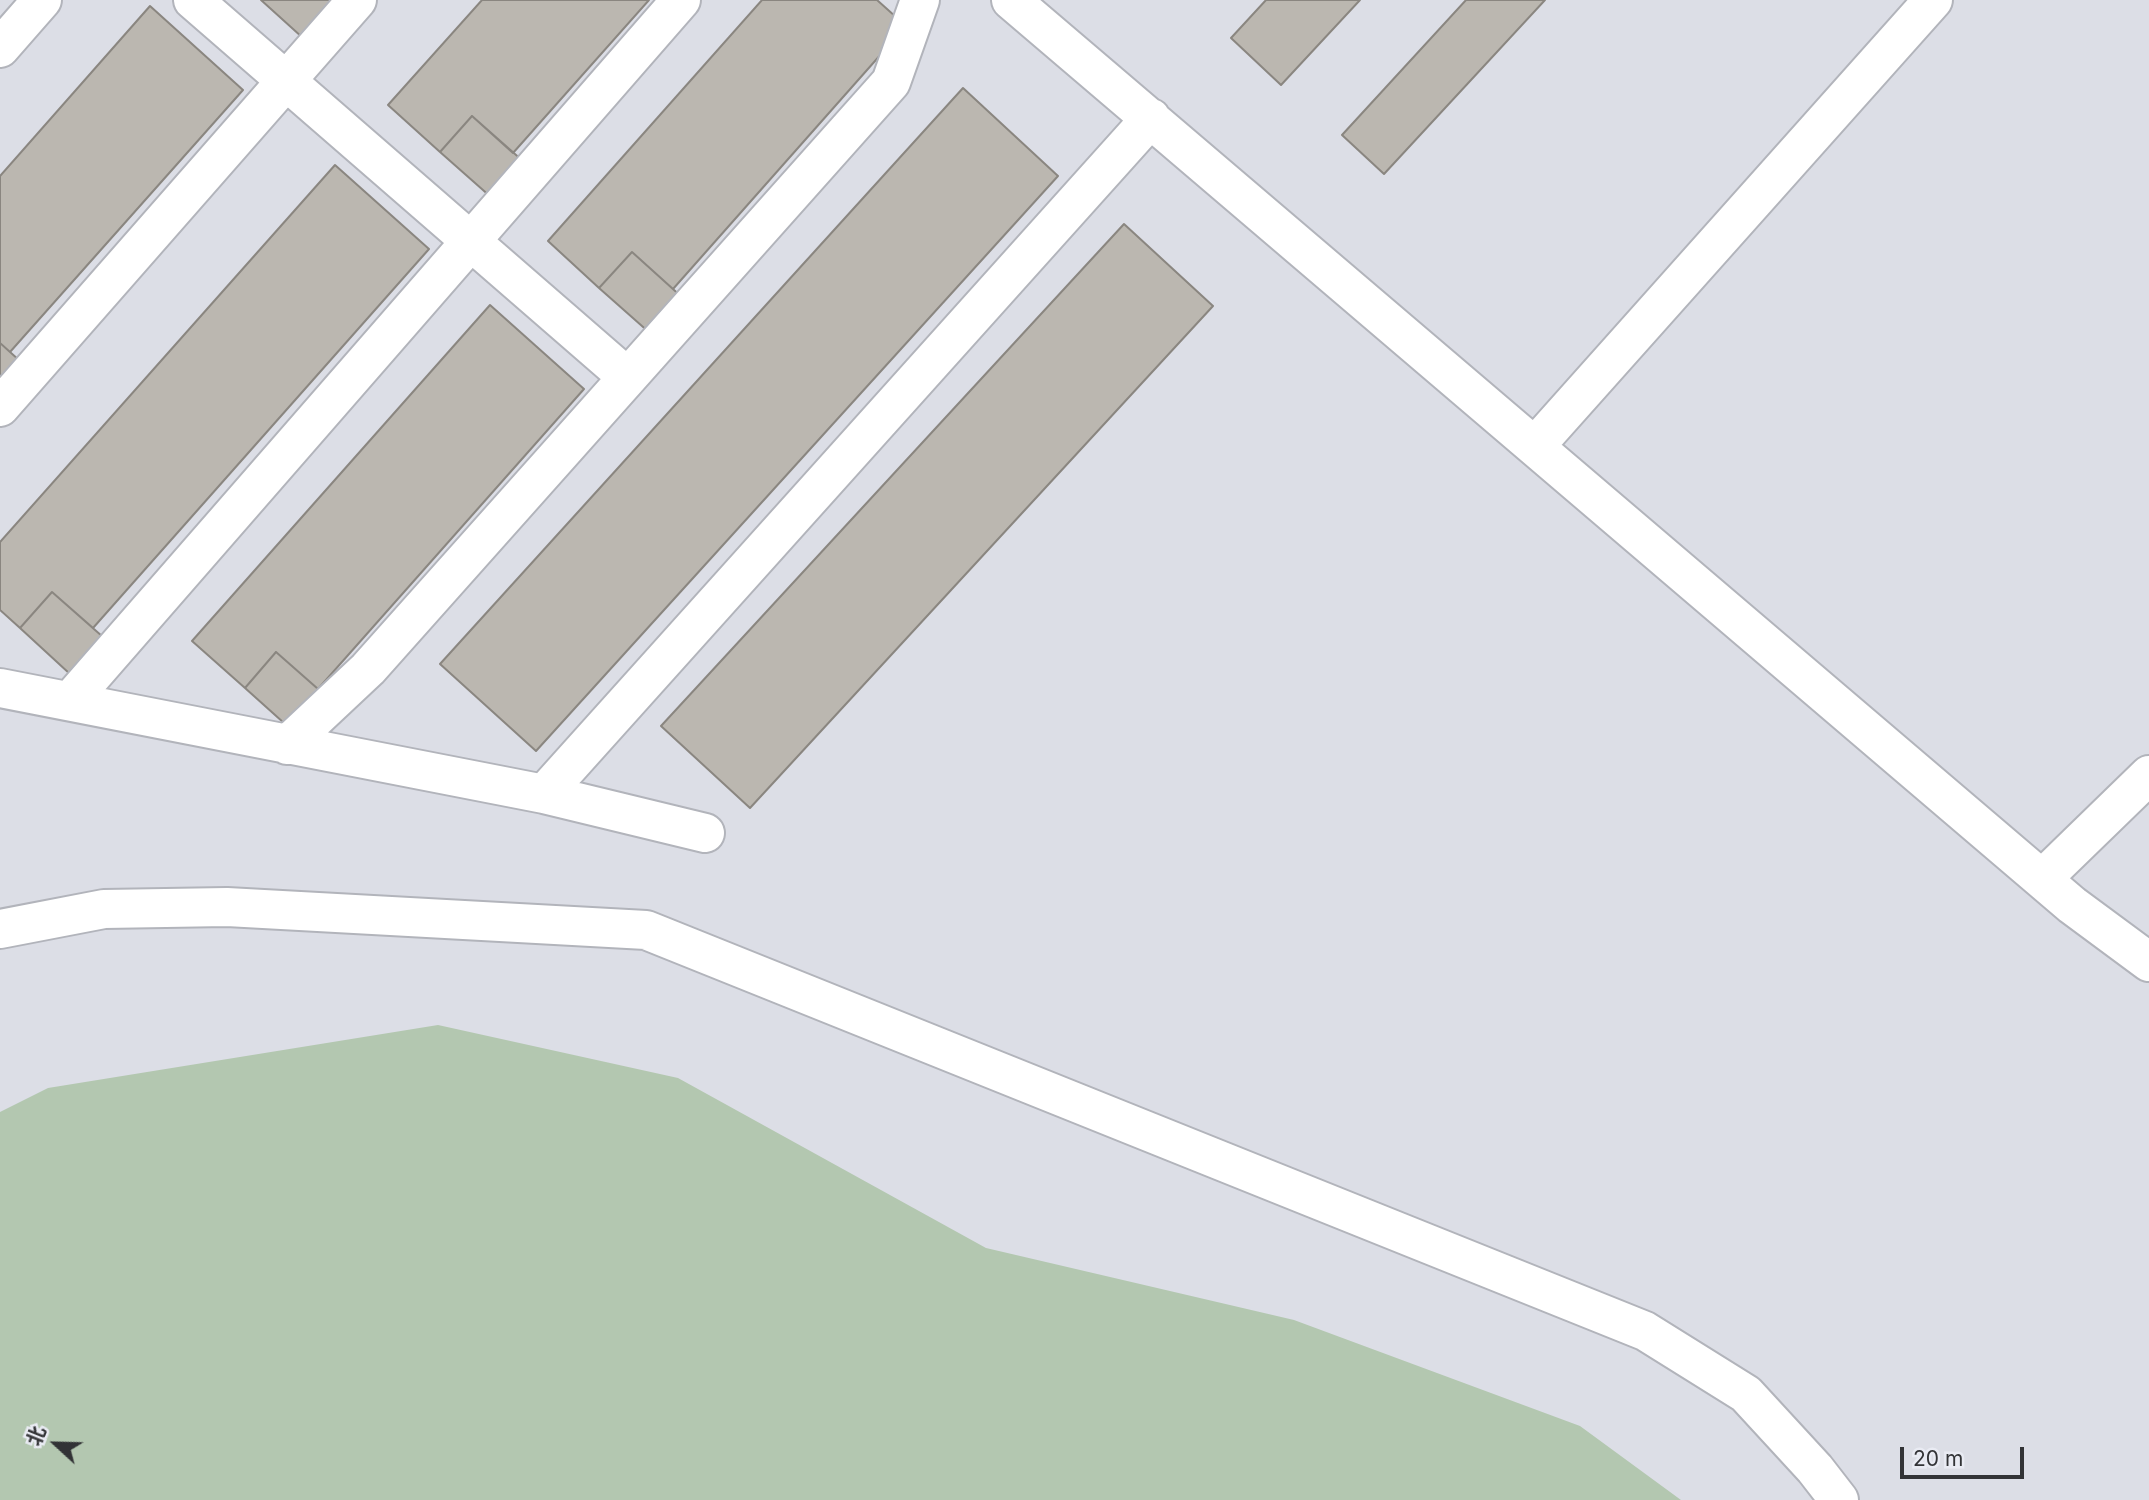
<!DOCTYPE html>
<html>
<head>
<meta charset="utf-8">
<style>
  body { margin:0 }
  #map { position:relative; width:2149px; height:1500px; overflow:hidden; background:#dcdee6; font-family:Inter,"Noto Sans SC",sans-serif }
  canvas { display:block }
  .north { position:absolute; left:21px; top:1409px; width:70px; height:70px; -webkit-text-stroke:5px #e9ebf3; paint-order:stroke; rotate:292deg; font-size:19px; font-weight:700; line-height:28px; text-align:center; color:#323336 }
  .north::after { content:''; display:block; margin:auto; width:24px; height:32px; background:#323336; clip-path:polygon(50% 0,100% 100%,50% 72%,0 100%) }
  .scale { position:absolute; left:1900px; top:1447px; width:124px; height:32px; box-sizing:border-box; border:4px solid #323336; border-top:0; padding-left:9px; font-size:21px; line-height:24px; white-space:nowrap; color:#323336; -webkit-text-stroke:5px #e9ebf3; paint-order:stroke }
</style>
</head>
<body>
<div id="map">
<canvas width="2149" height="1500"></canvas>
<div class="north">北</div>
<div class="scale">20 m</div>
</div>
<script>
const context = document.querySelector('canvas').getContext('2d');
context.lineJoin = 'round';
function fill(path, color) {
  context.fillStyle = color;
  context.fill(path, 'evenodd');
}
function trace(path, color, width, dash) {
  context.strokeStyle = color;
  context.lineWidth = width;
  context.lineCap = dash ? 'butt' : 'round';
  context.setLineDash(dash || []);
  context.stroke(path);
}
fill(new Path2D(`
  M438 1025 678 1078 986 1248 1294 1320 1580 1426 1681 1500H0V1112L48 1088Z`), '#b3c7b0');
const building = new Path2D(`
  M261 0H333L303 38Z
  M482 0H649L513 153 472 116 440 152 388 105Z
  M762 0H877L906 26 673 289 632 252 599 288 548 241Z
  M1266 0H1360L1281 85 1231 38Z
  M1466 0H1545L1384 174 1342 135Z
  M150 6 243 90 10 352 0 343V176Z
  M963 88 1058 176 536 751 440 664Z
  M472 116 524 162 492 198 440 152Z
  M335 165 429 249 93 628 52 592 20 628 0 610V542Z
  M1124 224 1213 306 750 808 661 726Z
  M632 252 684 299 651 334 599 288Z
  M490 305 584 389 318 689 276 652 245 688 192 641Z
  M0 343 20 361 0 384Z
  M52 592 103 637 70 674 20 628Z
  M276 652 326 696 294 732 245 688Z`);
fill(building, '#bbb7b0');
trace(building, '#8a8680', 2);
const minor = new Path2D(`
  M193 0 626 376
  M1011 0 2072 905 2149 962
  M0 48 42 0
  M0 407 357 0
  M1536 445 1933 0
  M0 688 544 794 705 833
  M70 701 681 0
  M287 745 368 669 891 82 920 0
  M544 794 1151 118
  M2042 879 2149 775
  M0 929 104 909 227 907 646 930 1645 1331 1746 1394 1815 1469 1839 1500`);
trace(minor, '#b2b4bb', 42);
trace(minor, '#fff', 38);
</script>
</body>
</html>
